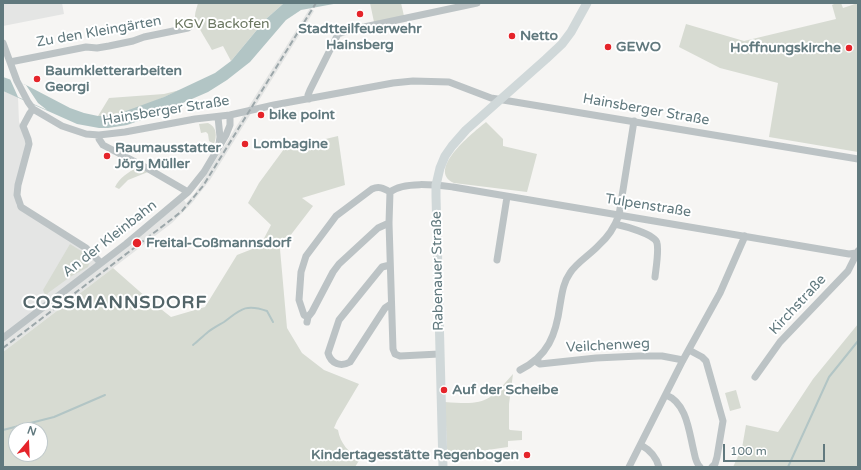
<!DOCTYPE html>
<html>
<head>
<meta charset="utf-8">
<style>
  body { margin:0 }
  #map { position:relative; width:861px; height:470px; overflow:hidden; background:#f6f5f3; font-family:"Varela Round",sans-serif }
  canvas { display:block }
  .frame { position:absolute; inset:0; border:4px solid #61797e; pointer-events:none }
  .north { position:absolute; left:8px; top:422px; width:40px; height:40px; box-sizing:border-box; background:#fff; border:1px solid #c0c9cb; border-radius:50%; rotate:19deg; font-size:11px; font-weight:700; line-height:16px; text-align:center; color:#61797e }
  .north::after { content:''; display:block; margin:auto; width:14px; height:18px; background:#e5242a; clip-path:polygon(50% 0,100% 100%,50% 72%,0 100%) }
  .scale { position:absolute; left:723px; top:444px; width:102px; height:18px; box-sizing:border-box; border:2px solid #61797e; border-top:0; padding-left:5px; font-size:12px; line-height:14px; white-space:nowrap; color:#61797e; -webkit-text-stroke:3px #fff; paint-order:stroke }
</style>
</head>
<body>
<div id="map">
<canvas width="861" height="470"></canvas>
<div class="frame"></div>
<div class="north">N</div>
<div class="scale">100 m</div>
</div>
<script>
const context = document.querySelector('canvas').getContext('2d');
context.lineJoin = 'round';
function fill(path, color) {
  context.fillStyle = color;
  context.fill(path, 'evenodd');
}
function trace(path, color, width, dash) {
  context.strokeStyle = color;
  context.lineWidth = width;
  context.lineCap = dash ? 'butt' : 'round';
  context.setLineDash(dash || []);
  context.stroke(path);
}
function write(font, color, halo, rows, align = 'center') {
  context.font = font + ' "Varela Round",sans-serif';
  context.lineWidth = 4;
  context.setLineDash([]);
  context.textBaseline = 'middle';
  context.strokeStyle = halo;
  context.fillStyle = color;
  for (const [text, x, y, turn = 0] of rows) {
    context.save();
    context.translate(x, y);
    context.rotate((+turn || 0) * Math.PI / 180);
    context.textAlign = isNaN(turn) ? turn : align;
    if (halo) context.strokeText(text, 0, 0);
    context.fillText(text, 0, 0);
    context.restore();
  }
}
fill(new Path2D(`
  M3 3H62L64 14 3 26Z
  M310 8 314 11 210 180 192 203 172 223 3 352V91L18 97 19 122 30 145 16 205 105 264 184 200 186 203 195 193Z`), '#e4e5e4');
fill(new Path2D(`
  M198 3H284L266 19 231 61 223 46 212 50C208 42 195 24 195 16 195 12 197 7 198 3Z
  M370 3H401L404 16 374 22Z
  M836 3H841L843 8 858 3V152L769 137 778 83 720 68 679 47 686 24 744 41 836 19 832 5Z
  M180 90 146 105 115 115 98 116 109 98 164 94Z
  M486 122 503 139V146L537 154 527 192 454 183C425 170 475 131 486 122Z
  M208 123C217 127 217 136 214 144L209 141 208 134 206 132 201 133 199 124Z
  M338 136 345 185 302 198 313 206 280 249 287 328 302 353 324 370 359 384 337 421 334 428 338 430C340 443 349 453 360 459L355 467H3V352L113 268 147 298 171 317 205 307 237 255 260 246 271 225 248 203 259 183 284 149ZM16 430H40V454H16Z
  M137 167 148 172 128 180 119 189 115 187C119 178 129 172 137 167Z
  M70 244 86 254 89 257 90 262 88 267 70 277 48 293 47 296 44 293 43 290Z
  M858 324V467H733L742 448 746 425 778 432 813 379Z
  M513 374 509 404V429L510 430 522 431V440L508 441V447L453 455 447 449 445 402C484 405 488 403 513 374Z
  M736 390 741 408 730 411 725 393Z`), '#d7dbd2');
fill(new Path2D(`
  M284 3H339L301 10 286 20 250 62 227 80 208 92 155 115 127 125 108 128H99L77 124 3 91V77L26 85 70 108 84 113 98 116 115 115 164 97 215 73 231 61 266 19Z`), '#b2c5c5');
fill(new Path2D(`
  M10 79 26 85 38 103 47 110 18 97Z`), '#f6f5f3');
trace(new Path2D(`
  M193 345C198 341 203 336 208 332 213 328 219 325 224 322 240 310 245 303 267 311L273 322
  M3 430 54 417 105 395
  M788 467 829 377 858 341`), '#b2c5c5', 2);
trace(new Path2D(`
  M3 43 17 81 28 102 33 109 62 126 86 134 99 135 125 132 195 119 230 115 274 105 393 83 413 81 449 82 491 98 858 159
  M10 62 86 47 97 48 109 46 133 41 144 37 188 28 192 25
  M309 99 308 95 310 90 338 34 350 30 477 3
  M33 109 30 113 23 126 28 139 29 144 18 185 17 195 21 207 86 248 101 263
  M218 117 220 137 219 144
  M99 135V139L103 145 145 167 188 192
  M615 224C624 226 655 234 657 243 659 251 656 268 655 277
  M497 260 507 197
  M390 265 382 267 339 320 328 353C331 364 341 367 350 362L385 308 391 304
  M308 317 304 315 299 300 301 272 306 256 336 216 372 189C379 186 383 188 390 192
  M307 322 308 317 312 312 333 272 339 264 378 228 389 223
  M3 338 126 244 188 192 204 172 226 135 230 125V115
  M689 350 702 357 706 361 723 421 717 457 715 464 712 467
  M439 354 400 356 395 354 393 349 389 223 390 192C404 181 436 185 453 187L849 254 856 253
  M538 359 537 362 540 364 596 358 639 356H662L683 360
  M520 370C548 356 556 335 560 305 562 294 563 283 570 273 577 262 590 255 599 245 608 237 615 226 619 215L634 121
  M755 377 780 342 848 271 858 251
  M666 395C687 403 689 432 694 452 695 457 696 463 700 467
  M641 445C650 450 656 456 659 467
  M629 467 683 360 720 293 745 236`), '#bcc3c5', 7);
trace(new Path2D(`
  M443 467 436 196V185L440 168 445 156 452 146 466 130 546 59 562 44 571 32 587 3`), '#d0d8d9', 9);
trace(new Path2D(`
  M3 348 172 219 182 211 203 186 316 3`), '#9ca7aa', 2, [6, 3]);
for (const [x, y, r, color] of [
  [360,14,4,"#e5242a"],
  [512,36,4,"#e5242a"],
  [608,47,4,"#e5242a"],
  [849,48,4,"#e5242a"],
  [37,79,4,"#e5242a"],
  [261,115,4,"#e5242a"],
  [245,144,4,"#e5242a"],
  [107,156,4,"#e5242a"],
  [137,243,5,"#e5242a"],
  [444,390,4,"#e5242a"],
  [527,455,4,"#e5242a"]
]) {
  const dot = new Path2D();
  dot.arc(x, y, r, 0, 2 * Math.PI);
  context.fillStyle = color;
  context.fill(dot);
  trace(dot, '#fff', 1.5);
}
write('14px', '#6a7660', '#fff', [
  ["KGV Backofen",222,24]
]);
write('bold 14px', '#61797e', '#fff', [
  ["Stadtteilfeuerwehr",360,29,"center"],
  ["Hainsberg",360,45,"center"],
  ["Netto",520,36],
  ["GEWO",616,47],
  ["Hoffnungskirche",841,48,"right"],
  ["Baumkletterarbeiten",45,71],
  ["Georgi",45,87],
  ["bike point",269,115],
  ["Lombagine",253,144],
  ["Raumausstatter",115,148],
  ["Jörg Müller",115,164],
  ["Freital-Coßmannsdorf",146,243],
  ["Auf der Scheibe",452,390],
  ["Kindertagesstätte Regenbogen",519,455,"right"]
], 'left');
write('14px', '#61797e', '#fff', [
  ["Zu den Kleingärten",99,32,-10],
  ["Hainsberger Straße",646,110,10],
  ["Hainsberger Straße",166,111,-9],
  ["Tulpenstraße",648,206,9],
  ["An der Kleinbahn",110,239,-38],
  ["Rabenauer Straße",438,271,-91],
  ["Kirchstraße",798,305,-47],
  ["Veilchenweg",608,346,-3]
]);
context.letterSpacing = '1px';
write('bold 18px', '#536569', '#fff', [
  ["COSSMANNSDORF",115,303]
]);
context.letterSpacing = '0px';
</script>
</body>
</html>
